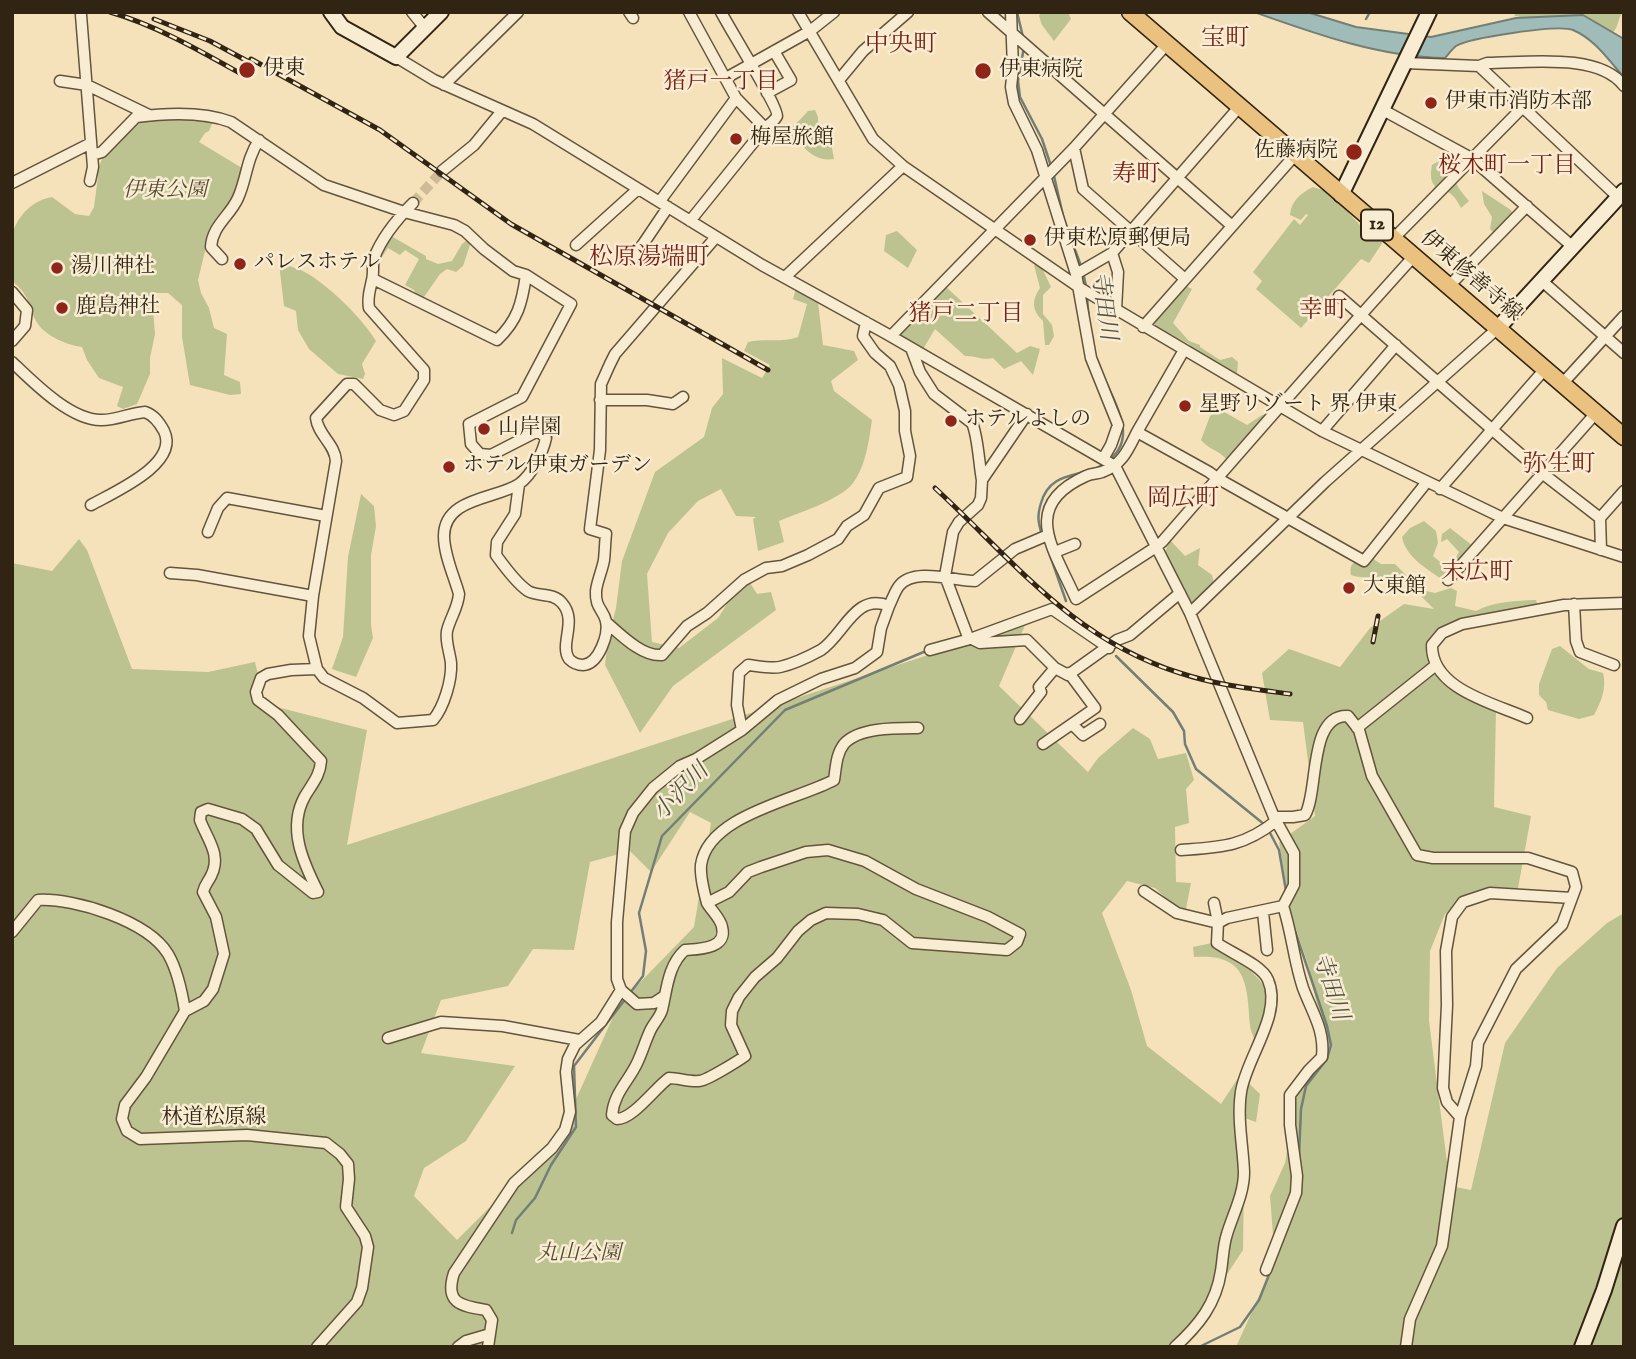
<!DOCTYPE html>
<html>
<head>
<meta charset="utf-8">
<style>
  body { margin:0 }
  #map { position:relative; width:1636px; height:1359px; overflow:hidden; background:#f5e2bb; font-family:"IM FELL English",serif }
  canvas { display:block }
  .frame { position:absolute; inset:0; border:14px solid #322412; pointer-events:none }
</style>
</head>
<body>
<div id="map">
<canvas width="1636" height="1359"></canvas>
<div class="frame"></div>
</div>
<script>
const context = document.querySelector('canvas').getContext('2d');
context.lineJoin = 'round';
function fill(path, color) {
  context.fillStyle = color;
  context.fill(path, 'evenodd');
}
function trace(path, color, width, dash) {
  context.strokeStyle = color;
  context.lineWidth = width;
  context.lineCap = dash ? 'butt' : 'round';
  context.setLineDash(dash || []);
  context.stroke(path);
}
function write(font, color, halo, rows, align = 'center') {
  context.font = font + ' "IM FELL English","Noto Serif JP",serif';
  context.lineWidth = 5;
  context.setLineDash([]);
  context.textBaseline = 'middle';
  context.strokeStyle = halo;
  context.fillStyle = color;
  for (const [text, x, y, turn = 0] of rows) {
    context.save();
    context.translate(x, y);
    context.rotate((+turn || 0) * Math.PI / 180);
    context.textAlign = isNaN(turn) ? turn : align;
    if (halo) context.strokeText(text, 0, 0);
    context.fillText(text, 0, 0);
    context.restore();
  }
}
fill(new Path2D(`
  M1041 12H1068L1071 19 1054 41 1042 25 1039 16Z
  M1514 12H1623C1617 19 1619 28 1612 33L1515 16Z
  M815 110 818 117V129L831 143 834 159C803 164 803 128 776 143 786 131 798 123 808 111Z
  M159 117 214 119 209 131 205 133 199 142 242 168 236 199 207 243 198 280 201 293 209 308 214 328 227 334 224 375 240 382 241 394 230 395 190 385 182 337V305L168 293H155L153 310 155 334 150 358V374L137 404 123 409 117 406 123 387 99 378 87 360 82 347C68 345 47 337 38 324 26 306 33 298 12 281 12 267 9 249 12 235 17 216 33 200 52 197L75 214 89 216 94 207 98 177 96 174 104 154 137 120Z
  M1452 154 1459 155C1452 179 1453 182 1469 201L1461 208C1455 197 1451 190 1438 190 1430 182 1430 176 1432 165Z
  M1313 187 1329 192 1360 225 1383 242 1369 263 1361 259 1301 328 1256 289 1262 281 1253 272 1294 219 1300 225 1308 215 1306 214 1301 220 1290 215C1291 201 1301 193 1313 187Z
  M1482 191 1511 210 1513 215 1495 234 1490 229 1492 217 1484 204Z
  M897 231 917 250 908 268 884 251 886 235Z
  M391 236 426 256V259L438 264 452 261 462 244 467 240 471 242 463 266 456 272 447 269 440 274 424 297 417 296 414 290 405 285 419 259 405 250 400 255 388 248 377 264 378 256Z
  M279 263C289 266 301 269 310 275 332 289 363 319 376 341L362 364 365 374 363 379 338 374 309 349 298 330 296 311 284 306Z
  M1034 265 1041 266 1051 287 1043 295V314L1052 325 1054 336 1049 345H1045L1043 321C1032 311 1031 301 1040 288Z
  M944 285 1017 353 1030 346 1040 349 1033 375 1021 361 1004 369 993 358C982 361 976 355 965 356L935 329 922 351 896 335Z
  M1186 286 1192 289 1173 323 1189 341 1200 345V347L1220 360 1232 357 1238 362 1237 374 1193 349 1189 344 1154 326 1155 319Z
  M796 288 818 302 823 345 854 351 858 360 831 381 834 391 872 420C869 440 866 466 853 483 840 500 798 513 779 521L784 542 758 551 753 519 756 517 736 516 721 489 698 501 668 533 647 574 652 642 679 648 718 618 734 593 749 581 757 594 771 592 776 610 673 686 640 733 605 665 608 639 616 608 622 561 655 472 704 437 712 408 723 394 722 358 762 378 770 365 744 351 748 342C765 338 782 343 798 337L807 304 793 299Z
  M1219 409 1247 425 1262 415 1270 414 1228 461C1218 449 1209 450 1201 440L1210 416Z
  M361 494 374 506 376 526 371 555V625L373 638 356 677 332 669 343 637 348 557Z
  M1424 521 1436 531 1438 543 1433 556 1445 566 1455 559 1459 552 1447 539 1441 542 1442 534 1450 528 1473 546 1444 581C1428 569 1406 558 1402 537L1410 528Z
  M79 539 87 550 132 669 208 672 255 662 265 704 367 730 347 845 1026 623 999 686 1088 772 1098 758 1133 728 1150 739 1158 759 1186 753 1194 780 1186 789 1189 823 1175 827 1176 882 1191 883 1186 909 1178 910 1155 888 1127 881 1102 913 1131 990 1147 1046 1221 1104 1240 1075 1260 1094 1256 1122 1239 1116 1244 1175 1243 1250 1179 1347H12V563L52 571ZM690 812 711 823 694 927 619 1004 558 1139 457 1240 414 1196 424 1168 466 1141 515 1066 421 1053 441 1000 508 986 533 949 574 950 590 862 630 851 651 872Z
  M1170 540 1185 556 1200 548 1198 565 1212 575 1214 583 1191 603 1169 566 1165 552Z
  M1372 558 1381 564H1395L1410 579C1398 583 1392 578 1381 577 1370 576 1361 579 1351 575 1350 570 1350 565 1355 562L1366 566Z
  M1451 588 1457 591 1455 606 1476 611C1494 601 1516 601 1536 600L1538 606 1453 623 1432 653 1444 677 1496 709 1494 807 1531 816 1517 894 1470 895 1445 914 1430 951 1429 1021 1450 1186 1471 1190 1505 1043 1557 968 1607 923 1624 913V1347H1236L1275 1261 1270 1196 1285 1163 1297 1092 1326 1048 1309 967 1291 915 1279 842 1315 816 1303 722 1270 720 1262 673 1289 649 1340 667 1370 628 1404 604 1434 609 1421 596 1422 590 1435 593Z
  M1560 646 1589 669 1603 673C1607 688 1601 702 1594 715L1579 719 1548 710 1546 702 1539 695V684L1552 649Z
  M1212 943C1235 956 1255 971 1269 993L1257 1046C1255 1039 1250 1031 1250 1025 1247 983 1247 953 1194 957L1193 947Z`), '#bcc390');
const water = new Path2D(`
  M1254 12H1307L1356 27 1431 37 1516 18 1583 15 1624 39V77C1608 60 1596 40 1573 30 1559 24 1469 38 1456 46 1452 49 1448 55 1445 58 1380 57 1316 34 1254 12Z`);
fill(water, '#9fbcb9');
trace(water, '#737f76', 2);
trace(new Path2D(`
  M1017 12 1024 41
  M1366 19 1370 12
  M1024 47 1018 81 1020 97 1042 139 1051 166
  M1054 176 1064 220 1081 266
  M1083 272 1086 286
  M1087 297 1089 321
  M1104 378C1115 403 1138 438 1109 460
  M1042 535C1038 522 1037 516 1041 503 1051 469 1081 479 1104 464
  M1045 541 1066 601
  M1116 656 1173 712 1184 731 1185 744 1196 769 1265 825
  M1269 831 1279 850 1286 891
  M1293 925 1327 1026 1331 1045 1327 1059 1306 1086 1301 1109 1299 1156
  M512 1233 516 1220 535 1198 551 1165 576 1127 574 1066 643 976 646 951 639 913 662 836 785 710 926 651
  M1199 1347 1240 1327 1259 1300 1292 1217`), '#737f76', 2.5);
trace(new Path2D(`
  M413 203 442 171`), '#cebc99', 10, [10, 5]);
const street = new Path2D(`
  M412 12 425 28
  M629 12 633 18
  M689 12 736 98 765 128
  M798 12 873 139 903 166 1080 288 1322 431 1503 518 1624 557
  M988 12 1231 225
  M1011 12 1013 69 1011 87 1014 103 1037 150 1076 274 1091 358 1118 425 1111 445 1103 459
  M81 15 93 167 90 181
  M396 57 434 80 533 124 762 265 887 334 1115 466 1190 613 1274 817 1294 853V885L1283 906 1227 918 1218 923 1177 913 1144 891
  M1405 63 1479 66 1618 197
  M1479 66 1487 63C1525 63 1599 52 1624 86
  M726 78 810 31 834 12
  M839 80 863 51 908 12
  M60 81 87 85 149 115
  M444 85 518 12
  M767 93 791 80 774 51
  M1383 110 1471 158 1573 247
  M1074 148 1083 189 1185 279
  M92 155 102 152 136 117C167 113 202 111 231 122L324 185 404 212 454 225 465 231 484 249 513 271 526 275 571 304 522 397 469 424 471 444 480 454 491 455 538 431 546 438C543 452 532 475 519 484 497 499 444 497 444 536 444 555 454 576 459 594 458 608 450 618 447 631 445 641 450 653 451 663 452 680 444 707 433 720L397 723 363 698 324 678 317 669 309 636 313 596 336 461C335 444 318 435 316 418L347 384H354L380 410 394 415 404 411 424 380V370L369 308C367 296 370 291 372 280 374 273 372 265 374 258 382 237 398 218 413 203
  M442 171 474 145 502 111
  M12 183 91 143
  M660 201 736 98
  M690 221 765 128C768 125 775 121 777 116 779 108 728 26 721 12
  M1393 239 1522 108
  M576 245 638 189
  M1112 253 1118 272 1116 310
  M1414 256C1329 350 1245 446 1162 542L1156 547 1076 599C1054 549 1019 506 1086 476 1092 473 1097 474 1102 472 1122 465 1128 450 1137 432L1209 472 1217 478 1364 561 1426 483
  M222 259 211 247C212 226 230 216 238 198 247 178 246 160 259 140
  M633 259 668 207
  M1076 274 1112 253 1240 106
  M785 277 903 166
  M373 279 497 340C518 320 522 303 526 275
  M1542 281 1624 353
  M1449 286 1527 206
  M12 292 27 310 25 326 12 341
  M1339 296 1542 473 1600 518
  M1143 327 1295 155
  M891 336 1074 148 1167 44
  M911 348 920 372 934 394 972 423C978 436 979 464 982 480
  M12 362C33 382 71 421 102 420 116 420 131 413 145 412 154 415 159 422 164 431 180 464 114 492 91 505
  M1562 384 1624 316
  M600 400H647L673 404 683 397
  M1027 414 982 480 981 498 978 505 959 522 953 532 945 576 968 637 980 643 1027 640 1055 668 1068 675 1117 640 1130 635 1180 593
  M1322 431 1396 345
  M1137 432 1184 350
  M519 484 515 514 497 542 496 555C504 566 516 583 528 591 538 597 553 592 562 603 578 621 559 644 569 659 573 663 578 665 583 665 599 664 609 634 606 621 603 609 595 608 596 591 597 581 602 571 604 560 605 551 605 542 606 534L590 529 600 450 601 384 610 364 615 354 716 237
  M1440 489 1545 369
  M208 532 218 508 227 498 326 516
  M1601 550 1600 518 1624 491
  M1055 552 1075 544
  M170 573 197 575 313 596
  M1448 580 1596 413
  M1574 604 1576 641 1580 652 1614 665
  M1190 613 1325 482 1498 328
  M606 622C620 634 642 657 662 655L687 626 707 613 744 580 766 568 782 566 808 555 838 539 847 526 864 515 879 488 907 477 910 456 905 431V411L899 385 890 366 875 353 863 336 866 322
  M930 650 970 639 1052 609 1109 648
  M1527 718C1493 703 1431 689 1432 645L1442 633 1462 624 1564 605 1624 603
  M1020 719 1041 692 1039 687 1055 668
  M1072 724 1083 735 1100 724
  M1357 728 1436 665
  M742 730 737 705 739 673 748 665C757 666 771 669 780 667 793 664 810 656 821 650 844 635 855 592 889 606 892 600 895 591 899 586 914 567 955 581 975 581L1015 549 1048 535
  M1043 744 1095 708 1069 673
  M1274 817H1293L1305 815C1319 791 1308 714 1348 716L1359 730 1372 776 1417 855 1433 858H1528L1572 872 1576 887 1562 925 1516 969 1478 1043 1476 1066 1460 1117 1442 1246 1410 1319 1406 1347
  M828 850 865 861 916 889 988 917 1020 934 1017 942 1007 950 912 943 883 920 858 914 826 913 811 920 798 931 777 958 755 977 739 997 732 1011 731 1025 745 1056C738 1061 706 1081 699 1081 689 1082 679 1078 669 1078 655 1088 633 1119 617 1119L612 1115C614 1092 630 1080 638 1061 643 1050 646 1039 651 1029 654 1023 660 1017 662 1010 667 989 668 965 685 950 698 949 728 949 722 927 721 919 711 910 707 903L729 892 748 872 761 867 806 852Z
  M1181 850C1221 847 1243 847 1276 821
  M707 903C704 892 700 877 701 865 708 815 797 800 834 780 836 768 836 754 844 744 859 727 898 728 918 728
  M1263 912 1267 950
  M12 932 38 900C75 898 148 921 168 954 178 971 182 992 185 1011L146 1077 125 1105 122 1119 127 1131 140 1139 247 1135 326 1143 340 1154 348 1164 349 1179 346 1207 365 1236 368 1247 362 1288 357 1302 317 1347
  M663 997 654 1003 637 1004 621 990 617 979V922L625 831 633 813 653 788 680 766 696 759 742 730 778 700 821 679 855 668 877 652 881 628 889 606
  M185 1011 204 1001 213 989 224 954 216 917 203 892C205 884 208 882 211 876 222 855 207 839 200 820L201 812 208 809 242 819 256 829 278 865 313 893 318 892C303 862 287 828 305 796 312 784 320 776 321 761L278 715 258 700 256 692 261 678 268 674 291 670 317 669
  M388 1038 441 1022 503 1026 579 1040
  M1460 1117 1447 1102 1443 1088 1447 1005 1446 951 1452 917 1463 902 1490 893 1572 898
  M1266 1270 1296 1193 1297 1176 1290 1125V1095L1309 1070 1322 1057C1325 1030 1312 1012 1303 988 1294 962 1292 933 1283 906
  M458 1347 466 1341 490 1334
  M488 1347 492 1320 486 1310C462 1306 444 1304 454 1273L514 1183 552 1148 565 1130 570 1112 566 1072 568 1059 575 1045 601 1022 621 990
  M1175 1347C1199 1325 1216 1304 1221 1271 1223 1259 1223 1246 1227 1234 1233 1214 1244 1194 1244 1172 1243 1146 1237 1119 1241 1092 1246 1058 1283 1014 1268 980 1262 965 1231 953 1217 943L1218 922 1214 903`);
const secondary = new Path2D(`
  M331 12 342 27 396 57 441 12
  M1341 195 1429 12
  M1498 328 1624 191
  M1582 1347 1604 1290 1624 1226`);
const primary = new Path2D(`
  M1130 12 1624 437`);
trace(street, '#63543c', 13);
trace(secondary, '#322412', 18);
trace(primary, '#322412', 19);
trace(street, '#f8ecd3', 10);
trace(secondary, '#f8ecd3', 14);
trace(primary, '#eac17e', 16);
const rail = new Path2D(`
  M110 12C158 26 202 52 245 76
  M154 19 210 41 251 63
  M251 59 380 130 511 224 768 370
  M935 488C1014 561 1072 639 1180 673 1216 685 1253 689 1290 694
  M1373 642 1378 616`);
trace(rail, '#322412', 5);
trace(rail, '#f8ecd3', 2.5, [8]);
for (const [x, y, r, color] of [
  [247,70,9,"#8f2418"],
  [983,71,9,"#8f2418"],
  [1431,103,7,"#8f2418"],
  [736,139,7,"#8f2418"],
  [1354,152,9,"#8f2418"],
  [1030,240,7,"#8f2418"],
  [240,264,7,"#8f2418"],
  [57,268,7,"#8f2418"],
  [62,308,7,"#8f2418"],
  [1185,406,7,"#8f2418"],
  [951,421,7,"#8f2418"],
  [484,429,7,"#8f2418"],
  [449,467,7,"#8f2418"],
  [1349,588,7,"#8f2418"]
]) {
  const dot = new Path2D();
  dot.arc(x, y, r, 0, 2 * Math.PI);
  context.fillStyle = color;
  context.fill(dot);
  trace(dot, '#f8ecd3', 2.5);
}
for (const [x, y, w] of [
  [1377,225,32]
]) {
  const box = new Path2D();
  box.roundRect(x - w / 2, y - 15.5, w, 31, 5);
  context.fillStyle = '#f8ecd3';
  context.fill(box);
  trace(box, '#322412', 2);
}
write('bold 19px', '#322412', null, [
  ["12",1377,225]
]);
write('21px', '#322412', '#f8ecd3', [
  ["伊東",263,70],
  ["伊東病院",999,71],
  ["伊東市消防本部",1445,103],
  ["梅屋旅館",750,139],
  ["佐藤病院",1338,152,"right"],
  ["伊東松原郵便局",1044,240],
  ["パレスホテル",254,264],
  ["湯川神社",71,268],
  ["鹿島神社",76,308],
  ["星野リゾート 界 伊東",1199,406],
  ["ホテルよしの",965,421],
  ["山岸園",498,429],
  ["ホテル伊東ガーデン",463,467],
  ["大東館",1363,588]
], 'left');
write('italic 21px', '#544c32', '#f8ecd3', [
  ["伊東公園",165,192],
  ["丸山公園",579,1255]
]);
write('21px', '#322412', '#f8ecd3', [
  ["伊東修善寺線",1470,277,41],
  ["林道松原線",214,1119]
]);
write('23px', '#7a1f14', '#f8ecd3', [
  ["猪戸一丁目",721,83],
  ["桜木町一丁目",1507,167],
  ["猪戸二丁目",966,315]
]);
write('italic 23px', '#535244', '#f8ecd3', [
  ["寺田川",1102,306,82],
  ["小沢川",682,793,-46],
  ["寺田川",1329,987,72]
]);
write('24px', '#7a1f14', '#f8ecd3', [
  ["宝町",1225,40],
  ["中央町",901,46],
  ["寿町",1136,176],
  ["松原湯端町",649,259],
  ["幸町",1323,312],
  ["弥生町",1559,466],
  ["岡広町",1183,500],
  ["末広町",1477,574]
]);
</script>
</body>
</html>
